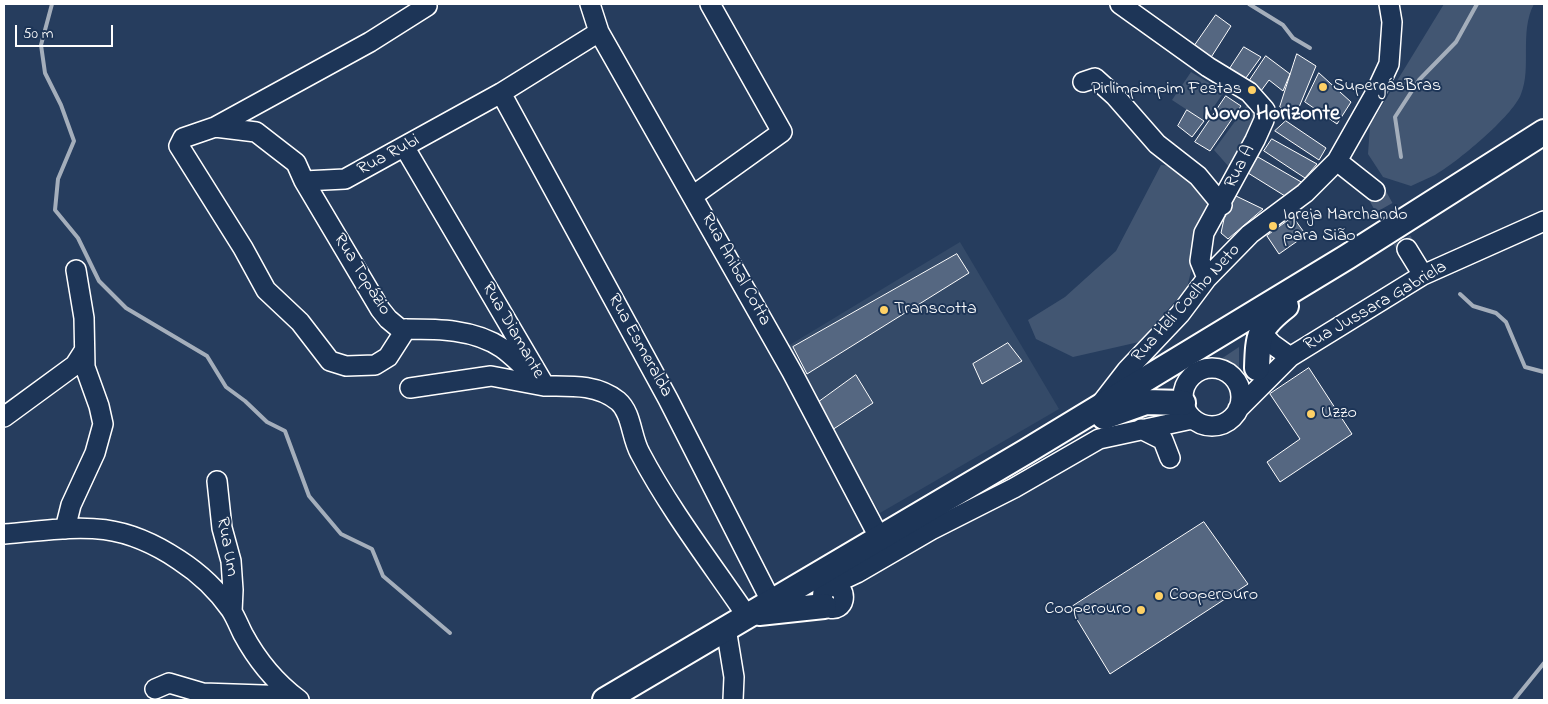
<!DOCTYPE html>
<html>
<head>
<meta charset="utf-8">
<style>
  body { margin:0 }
  #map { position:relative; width:1548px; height:704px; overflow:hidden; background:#263d5e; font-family:"Indie Flower",sans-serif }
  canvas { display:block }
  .frame { position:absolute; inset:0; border:5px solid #fff; pointer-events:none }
  .scale { position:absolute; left:15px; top:25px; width:98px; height:22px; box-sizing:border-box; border:2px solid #fff; border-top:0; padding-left:6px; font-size:15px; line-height:18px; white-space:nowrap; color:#fff; -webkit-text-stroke:4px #1d3557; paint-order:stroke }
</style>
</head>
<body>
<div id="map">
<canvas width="1548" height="704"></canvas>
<div class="frame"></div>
<div class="scale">50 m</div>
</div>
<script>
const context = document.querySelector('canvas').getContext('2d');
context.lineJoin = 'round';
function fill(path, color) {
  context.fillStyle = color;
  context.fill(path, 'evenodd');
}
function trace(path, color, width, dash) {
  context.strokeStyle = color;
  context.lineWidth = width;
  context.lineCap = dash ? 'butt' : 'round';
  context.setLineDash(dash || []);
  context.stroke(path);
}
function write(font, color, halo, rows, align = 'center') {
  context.font = font + ' "Indie Flower",sans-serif';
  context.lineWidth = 4;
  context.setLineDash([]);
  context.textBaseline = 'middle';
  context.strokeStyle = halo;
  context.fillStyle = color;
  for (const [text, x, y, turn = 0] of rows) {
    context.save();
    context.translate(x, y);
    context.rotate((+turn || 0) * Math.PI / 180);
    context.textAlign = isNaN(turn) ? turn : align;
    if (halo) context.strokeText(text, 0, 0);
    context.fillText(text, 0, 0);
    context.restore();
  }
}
fill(new Path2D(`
  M960 242 1059 409 880 513 816 404 788 346Z`), '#344a68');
fill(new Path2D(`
  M1444 4H1534C1519 32 1532 68 1521 94 1513 116 1456 163 1435 175 1427 179 1419 182 1411 186L1383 177 1368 154 1370 125Z
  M1191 72 1224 92 1204 121 1172 100Z
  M1250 101 1259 110V122L1230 168 1214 150Z
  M1161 165 1173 166 1209 196 1187 288 1139 342 1073 357 1036 339 1028 320 1065 297 1116 251Z
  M1239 347V375L1215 363Z`), '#425672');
trace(new Path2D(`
  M52 4 41 45 45 73 61 105 74 141 58 179 55 210 78 238 99 281 126 308 207 356 226 387 245 401 267 422 285 431 309 496 341 534 372 549 383 576 450 633
  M1249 4 1283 25 1293 38 1310 48
  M1401 157 1395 117 1419 80 1456 42 1477 4
  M1460 294 1473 306 1496 313 1506 322 1525 367 1544 372
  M1514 700 1544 663`), '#a4aebb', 4);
const building = new Path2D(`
  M1216 15 1231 26 1210 59 1193 48Z
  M1244 47 1261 57 1243 82 1227 73Z
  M1297 54 1316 66 1295 117 1280 107Z
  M1266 56 1290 74 1283 91 1269 80 1258 95 1246 86Z
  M1319 73 1351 102 1337 124 1305 102Z
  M1226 96 1241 106 1210 151 1195 142Z
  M1187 110 1204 121 1192 137 1178 126Z
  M1286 121 1326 148 1319 160 1275 131Z
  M1272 139 1317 164 1305 178 1264 151Z
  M1258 157 1303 183 1285 196 1248 173Z
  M1236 196 1263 209 1228 239 1221 233 1224 219Z
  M1293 217 1306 235 1279 254 1267 236Z
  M957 254 969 273 807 374 793 347Z
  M1008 343 1022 361 982 384 973 364Z
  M1309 368 1352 434 1280 482 1267 462 1300 439 1270 394Z
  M856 375 873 403 832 430 816 404Z
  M1204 522 1248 584 1110 674 1070 608Z`);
fill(building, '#556781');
trace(building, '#fff', 1);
trace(new Path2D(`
  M1375 191 1407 249`), '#475a76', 19, [19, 9]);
const minor = new Path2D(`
  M590 4 599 32 792 372 879 537
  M1120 4 1208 67 1249 92 1265 110 1264 120 1255 140 1204 233 1200 261 1207 278
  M1083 82 1095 78 1115 96 1157 144 1198 176 1222 205
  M501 93 668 399 771 601
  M215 127 370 42 427 6
  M405 148 545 386C570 386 597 384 618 401 632 413 631 437 640 453 670 510 711 563 747 616
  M1337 161 1375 191
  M304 181 380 309 388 319 400 329C434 329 473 328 502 348 512 355 521 365 531 373
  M694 195 782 132 710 4
  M1407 249 1423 275
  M406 329 388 357 375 365 346 366 330 361 300 322 266 290 243 248 179 146 183 138 215 127 256 132 296 163 304 181 345 179 501 93 599 32
  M1260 331 1272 344 1290 357
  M1183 397a29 29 0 1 1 58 0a29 29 0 1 1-58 0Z
  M410 388 491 376 544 386
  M1103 401 1127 370 1180 314 1207 278 1250 234 1305 193 1337 161 1375 94 1389 64 1392 22 1389 4
  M1238 409 1290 357 1423 275 1544 221
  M4 417 75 365 84 351
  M1141 429 1163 440 1170 458
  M217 481 222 528 231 561 233 590 232 612
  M65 529 71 505 95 453 103 424 99 406 85 367 84 318 76 270
  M4 534C76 528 115 517 179 560 199 573 218 591 231 610 236 618 239 626 243 634 257 660 276 683 299 700
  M832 586 841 589C850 605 831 617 822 601L823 591 827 587 857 573 931 530 1014 488 1099 439 1192 419
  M726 628 734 677 733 700
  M155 689 169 683 203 693 293 696`);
const major = new Path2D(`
  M1257 368C1258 334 1259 327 1286 306
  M1104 417 1146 402 1183 403
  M759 613 824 606
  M605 700 1027 451 1347 257 1544 132`);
trace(minor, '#fff', 22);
trace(major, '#fff', 28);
trace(minor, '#1d3557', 19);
trace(major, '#1d3557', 24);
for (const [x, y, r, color] of [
  [1323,87,5,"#ffd166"],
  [1252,90,5,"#ffd166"],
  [1273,226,5,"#ffd166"],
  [884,310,5,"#ffd166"],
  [1311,414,5,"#ffd166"],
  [1159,596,5,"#ffd166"],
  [1141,610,5,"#ffd166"]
]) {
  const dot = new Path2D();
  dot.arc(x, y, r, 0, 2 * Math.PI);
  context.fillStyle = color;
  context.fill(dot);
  trace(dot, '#1d3557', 2);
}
write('18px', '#fff', '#1d3557', [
  ["SupergásBras",1333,87],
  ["Pirlimpimpim Festas",1242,90,"right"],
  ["Igreja Marchando",1283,216],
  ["para Sião",1283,237],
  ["Transcotta",894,310],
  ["Uzzo",1321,414],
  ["CooperOuro",1169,596],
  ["Cooperouro",1131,610,"right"]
], 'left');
write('18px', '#fff', '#1d3557', [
  ["Rua Rubi",389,156,-28],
  ["Rua A",1241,167,-63],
  ["Rua Anibal Cotta",735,270,61],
  ["Rua Topázio",361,275,58],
  ["Rua Heli Coelho Neto",1187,304,-48],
  ["Rua Jussara Gabriela",1376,307,-30],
  ["Rua Diamante",512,331,60],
  ["Rua Esmeralda",639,346,61],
  ["Rua Um",226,547,80]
]);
write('bold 22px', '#fff', '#1d3557', [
  ["Novo Horizonte",1272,115]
]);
</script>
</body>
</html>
